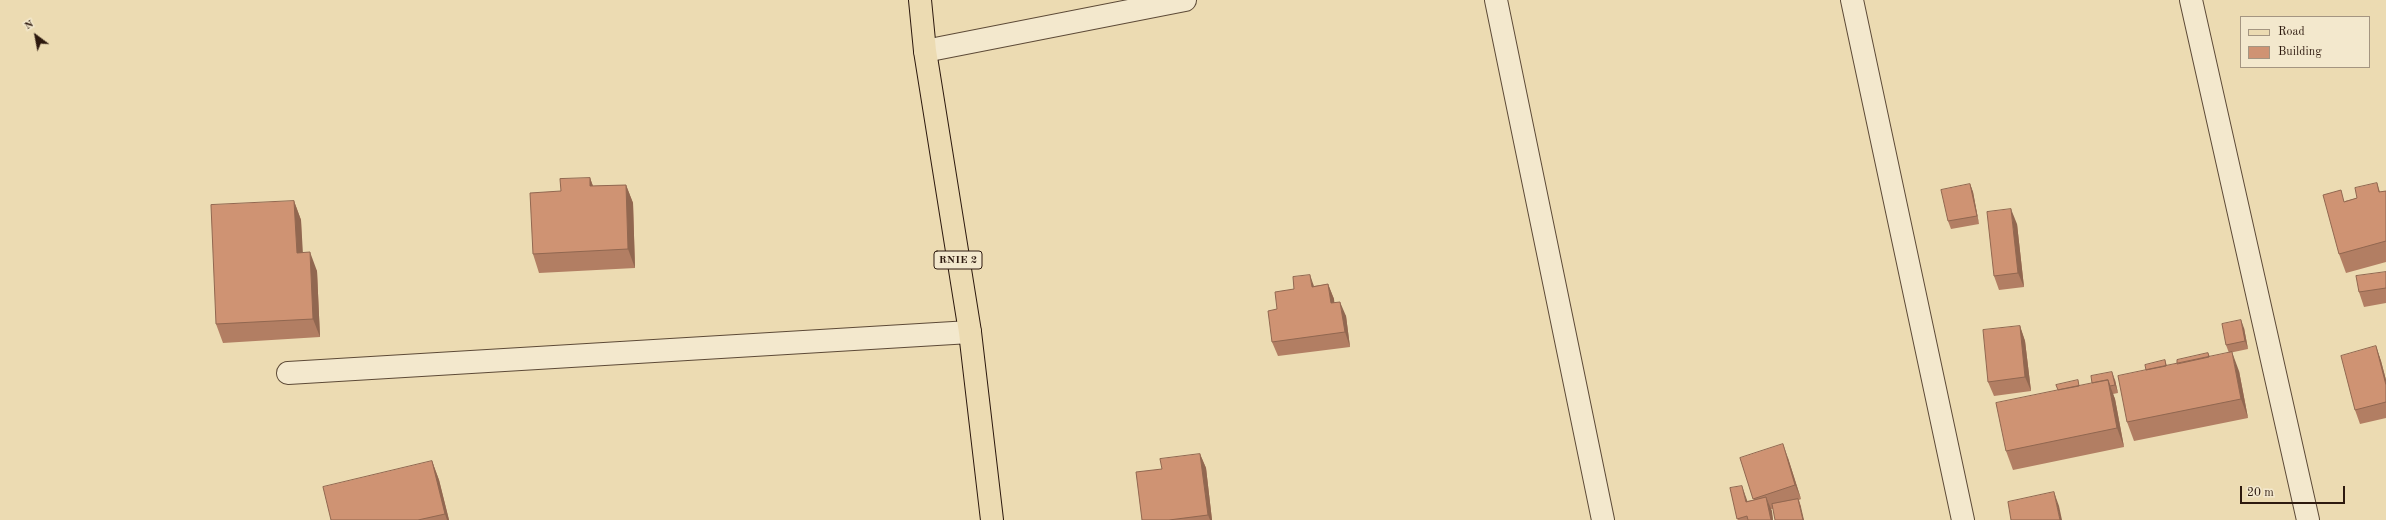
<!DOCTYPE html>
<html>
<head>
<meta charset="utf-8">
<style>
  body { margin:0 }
  #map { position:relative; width:2386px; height:520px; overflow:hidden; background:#ecdbb2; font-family:"Old Standard TT",serif }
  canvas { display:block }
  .legend { position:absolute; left:2240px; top:16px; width:130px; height:52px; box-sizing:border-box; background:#f3e8cd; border:1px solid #a49581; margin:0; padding:5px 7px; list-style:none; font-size:12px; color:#2d190e }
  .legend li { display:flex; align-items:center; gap:8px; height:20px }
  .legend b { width:20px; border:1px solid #a49581 }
  .north { position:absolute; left:16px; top:16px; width:40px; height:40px; -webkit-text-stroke:3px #f3e8cd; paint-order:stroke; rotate:328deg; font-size:11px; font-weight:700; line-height:16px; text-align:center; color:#2d190e }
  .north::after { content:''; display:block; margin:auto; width:14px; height:18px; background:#2d190e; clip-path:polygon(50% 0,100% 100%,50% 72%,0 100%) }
  .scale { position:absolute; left:2240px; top:486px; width:105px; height:18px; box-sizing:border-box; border:2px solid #2d190e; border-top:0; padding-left:5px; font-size:12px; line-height:14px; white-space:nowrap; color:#2d190e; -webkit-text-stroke:3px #f3e8cd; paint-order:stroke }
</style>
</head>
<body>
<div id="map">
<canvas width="2386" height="520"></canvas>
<ul class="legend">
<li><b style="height:5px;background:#ecdbb2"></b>Road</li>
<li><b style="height:11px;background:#cf9373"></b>Building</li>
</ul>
<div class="north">N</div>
<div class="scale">20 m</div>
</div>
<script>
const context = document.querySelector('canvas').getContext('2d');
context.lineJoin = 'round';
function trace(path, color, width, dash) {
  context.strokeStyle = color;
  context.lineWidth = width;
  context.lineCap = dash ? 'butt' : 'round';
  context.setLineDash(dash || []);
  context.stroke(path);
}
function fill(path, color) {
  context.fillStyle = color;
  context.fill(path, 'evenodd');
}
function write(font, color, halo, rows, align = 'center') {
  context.font = font + ' "Old Standard TT",serif';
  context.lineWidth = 3;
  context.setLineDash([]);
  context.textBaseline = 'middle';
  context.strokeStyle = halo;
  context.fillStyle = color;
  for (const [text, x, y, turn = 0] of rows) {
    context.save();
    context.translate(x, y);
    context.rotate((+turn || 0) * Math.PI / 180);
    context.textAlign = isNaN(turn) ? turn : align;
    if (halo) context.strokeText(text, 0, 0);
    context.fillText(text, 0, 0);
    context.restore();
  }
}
const minor = new Path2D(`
  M1496 0 1603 520
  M1852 0 1963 520
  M2191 0 2308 520
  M925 51 1185 0
  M288 373 970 332`);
const major = new Path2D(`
  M920 0 925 51 970 332 992 520`);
trace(minor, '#5d4a37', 24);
trace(major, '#2d190e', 24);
trace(minor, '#f3e8cd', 22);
trace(major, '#ecdbb2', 22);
fill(new Path2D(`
  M590 178 593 186 626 185 633 203 635 268 539 273 533 254 561 191Z
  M2377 183 2380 192 2386 191V262L2346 273 2339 254 2345 201 2357 198Z
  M1970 184 1973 192 1979 224 1951 229 1948 221Z
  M294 201 301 220 302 253 317 271 320 337 223 343 216 324Z
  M2017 224 2024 287 1999 290 1994 276Z
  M2386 272V303L2364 307 2359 292Z
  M1328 284 1334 299V302L1346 316 1350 347 1278 356 1272 342 1277 309 1314 286Z
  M2020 326 2025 341 2031 391 1994 396 1988 382Z
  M2244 328 2248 349 2229 353 2226 345Z
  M2376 346 2381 361 2386 380V418L2360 424 2355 410Z
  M2208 353 2210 357 2239 371 2248 418 2134 441 2127 422 2146 370 2165 360 2167 366 2177 364Z
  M2115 380 2118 393 2113 394 2115 399 2124 447 2013 470 2006 451 2080 386Z
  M1200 454 1206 468 1212 520H1142L1162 469Z
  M1740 458H1788L1801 499 1799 500 1801 507 1771 509 1773 520H1738L1730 488 1747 501 1754 500Z
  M432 461 439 480 449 520H331Z`), '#b27e63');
fill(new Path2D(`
  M590 178 597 197 590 186Z
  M1970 184 1973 192 1979 224 1977 216Z
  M626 185 633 203 635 268 628 249Z
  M294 201 301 220 304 272 297 253Z
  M2011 209 2017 224 2024 287 2018 273Z
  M310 252 317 271 320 337 313 319Z
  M1310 275 1315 289 1312 287Z
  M1328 284 1334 299 1336 317 1331 303Z
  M1340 302 1346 316 1350 347 1345 332Z
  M2241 320 2244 328 2248 349 2245 341Z
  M2020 326 2025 341 2031 391 2025 377Z
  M2376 346 2381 361 2386 380V385Z
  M2232 352 2239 371 2248 418 2241 399Z
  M2112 372 2115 380 2118 393 2115 385Z
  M2108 380 2115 399 2124 447 2117 428Z
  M1783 444 1788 458 1801 499 1795 485Z
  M1200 454 1206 468 1212 520H1210L1208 515Z
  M432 461 439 480 449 520H447L445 514Z
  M1742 486 1747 500 1751 516 1746 502Z
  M2054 492 2059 506 2062 520H2060Z
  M1766 497 1772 511 1773 520H1771Z
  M1798 499 1801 507 1804 520H1803Z`), '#916750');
const building = new Path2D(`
  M590 178V186L626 185 628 249 533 254 530 193 561 191 560 179Z
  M2377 183 2379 192 2386 191V241L2339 254 2323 195 2341 190 2344 202 2357 198 2355 188Z
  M1970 184 1977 216 1948 221 1941 190Z
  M294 201 297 253 310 252 313 319 216 324 211 205Z
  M2011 209 2018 273 1994 276 1987 212Z
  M2386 272V288L2359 292 2356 276Z
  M1310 275 1312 287 1328 284 1331 303 1340 302 1345 332 1272 342 1268 311 1277 309 1275 292 1294 289 1293 277Z
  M2241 320 2245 341 2226 345 2222 324Z
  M2020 326 2025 377 1988 382 1983 330Z
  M2376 346 2386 385V402L2355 410 2341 356Z
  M2232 352 2241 399 2127 422 2118 376Z
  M2208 353 2209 357 2177 364V360Z
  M2165 360 2166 366 2146 370 2145 365Z
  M2112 372 2115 385 2110 386 2108 380 2092 383 2091 376Z
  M2078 380 2079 386 2058 390 2056 385Z
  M2108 380 2117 428 2006 451 1996 403Z
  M1783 444 1795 485 1753 499 1740 458Z
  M1200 454 1208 515 1169 520H1142L1136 472 1162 469 1160 459Z
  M432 461 445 514 418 520H331L323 487Z
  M1742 486 1746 502 1766 497 1771 520H1748L1747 516 1737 519 1730 488Z
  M2054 492 2060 520H2011L2008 502Z
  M1798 499 1803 520H1775L1772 504Z`);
fill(building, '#cf9373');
trace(building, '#916750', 1);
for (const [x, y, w] of [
  [958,260,48]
]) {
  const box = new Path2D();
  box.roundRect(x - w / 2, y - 9, w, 18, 3);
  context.fillStyle = '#f3e8cd';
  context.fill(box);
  trace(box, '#2d190e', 1);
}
write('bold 11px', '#2d190e', null, [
  ["RNIE 2",958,260]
]);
</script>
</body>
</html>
